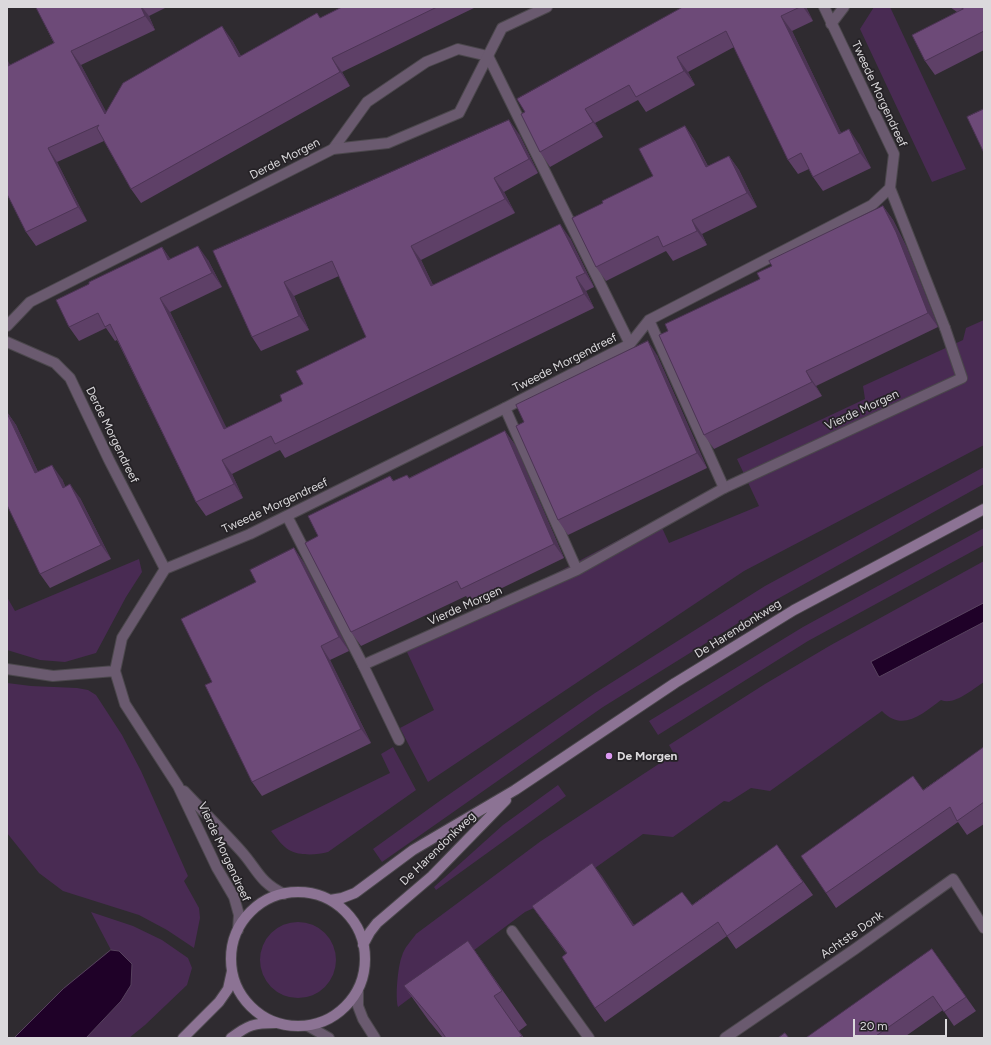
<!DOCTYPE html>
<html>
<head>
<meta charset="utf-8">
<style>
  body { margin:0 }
  #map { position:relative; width:991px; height:1045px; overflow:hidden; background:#2f2b30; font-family:Figtree,sans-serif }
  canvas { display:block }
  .frame { position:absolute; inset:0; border:8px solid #dbd9dc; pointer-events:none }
  .scale { position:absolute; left:853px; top:1019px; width:94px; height:18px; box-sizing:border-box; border:2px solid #dbd9dc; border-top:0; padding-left:5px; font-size:12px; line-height:14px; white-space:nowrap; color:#dbd9dc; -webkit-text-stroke:3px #252226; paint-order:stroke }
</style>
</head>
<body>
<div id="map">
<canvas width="991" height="1045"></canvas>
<div class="frame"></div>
<div class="scale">20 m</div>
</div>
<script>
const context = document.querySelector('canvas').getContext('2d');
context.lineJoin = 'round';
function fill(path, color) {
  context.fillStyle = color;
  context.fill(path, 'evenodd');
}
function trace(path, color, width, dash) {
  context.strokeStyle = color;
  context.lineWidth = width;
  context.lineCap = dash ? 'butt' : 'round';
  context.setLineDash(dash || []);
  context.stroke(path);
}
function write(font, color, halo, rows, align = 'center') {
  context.font = font + ' Figtree,sans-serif';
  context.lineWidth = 3.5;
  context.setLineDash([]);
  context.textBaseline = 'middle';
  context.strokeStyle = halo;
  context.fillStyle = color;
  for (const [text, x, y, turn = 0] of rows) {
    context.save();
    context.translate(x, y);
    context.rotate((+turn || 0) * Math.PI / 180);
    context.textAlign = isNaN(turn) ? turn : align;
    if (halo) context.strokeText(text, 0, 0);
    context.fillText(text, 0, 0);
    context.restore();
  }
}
fill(new Path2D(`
  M874 7H890L966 169 932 182 860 29Z
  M984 320V445L744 571 428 782 400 728 434 710 407 652 658 519 669 543 759 506 737 459 865 399 863 386 963 340 966 328Z
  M984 467V484L772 602 603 707 382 862 373 849 441 800 595 693 765 586Z
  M984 528V545L808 641 658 735 649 721 803 627Z
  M139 559 142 572 126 597 96 653 65 662 40 660 7 650V597L15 611Z
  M984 561V682C973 689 954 706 941 700 923 713 903 733 882 711L770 791 751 788 729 802 724 801 673 837 643 834 547 902 525 912 398 1007C395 997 398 965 402 956 404 948 411 941 416 934L541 841 674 754 669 745 765 684 831 645Z
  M7 683 31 686 77 688 88 690 96 695 122 735 141 771 188 876 184 881 199 908 200 918 194 948 167 930 139 915 63 891 39 873 7 833Z
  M393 747 416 790 328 852C317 855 299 856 289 850 283 847 276 837 271 831L390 773 381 754Z
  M558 785 566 796 436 890 434 887 503 825Z
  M91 912 133 926 162 940 188 958 192 968 187 985 145 1025 129 1038H86L121 1001 119 951 111 950Z
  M260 960a38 38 0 1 1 76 0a38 38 0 1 1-76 0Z`), '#492b53');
const water = new Path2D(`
  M984 603V622L879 677 871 662Z
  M111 950 119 951 132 964 131 985 121 1001 86 1038H14L63 989Z`);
fill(water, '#1f0128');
trace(water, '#57425e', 1);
const service = new Path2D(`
  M333 149 367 102 426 62 458 49 488 56
  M890 188 945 328`);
const pedestrian = new Path2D(`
  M488 56 630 344
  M505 408 577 570
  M363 665 577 570 724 488 962 378 945 328`);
const minor = new Path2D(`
  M831 24 844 7
  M649 320 724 488
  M7 326 30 302 333 149 388 143 459 113 502 28 547 7
  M7 342 55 363 70 378 109 460 165 569
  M287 516 363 665 399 740
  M165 569 250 534 505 408 630 344 649 320 872 205 890 188 894 154 824 7
  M165 569 122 638 115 671 125 704 178 786 217 868 234 897 239 915 238 930
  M7 669 53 676 115 671
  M184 791C203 811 223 831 241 851 258 870 259 882 284 894
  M512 931 589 1038
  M358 990V1006L363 1019 375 1038
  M308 1026 329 1038
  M725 1038 855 949 953 879 984 928`);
const secondary = new Path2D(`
  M231 959a67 67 0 1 1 134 0a67 67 0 1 1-134 0Z
  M330 900 342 898 355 893 413 850 515 790 675 683 794 610 984 509
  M363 945 370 932 377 923 432 876 506 800
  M183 1038 219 1002 228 989 232 971
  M231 1038C248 1025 254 1023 275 1023`);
trace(service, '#4b474c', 12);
trace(pedestrian, '#4b474c', 12);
trace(minor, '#4b474c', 12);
trace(secondary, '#4b474c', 12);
trace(service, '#6a5a6f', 10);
trace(pedestrian, '#6a5a6f', 10);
trace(minor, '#6a5a6f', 10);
trace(secondary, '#8c7394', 10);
fill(new Path2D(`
  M36 7H167L149 16 155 30 81 65 106 112 232 40 241 56 317 13 320 18 342 7H476L342 72 350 86 141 203 131 189 104 141 57 162 87 221 36 246 26 232 10 65 54 43Z
  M683 7H806L813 21 792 31 841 133 859 144 871 168 823 191 813 177 809 169 798 174 788 160 734 47 688 72 695 85 659 105 646 112 638 100 595 123 603 137 550 167 540 152 525 112Z
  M950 7H984V50L935 75 925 61 957 12Z
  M685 126 695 141 708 166 729 156 739 170 757 207 702 234 707 245 673 261 666 251 606 281 596 267 603 203 653 176Z
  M519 134 538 173 504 192 515 213 421 260 433 285 570 238 594 287 586 291 594 308 285 458 280 450 232 474 243 498 206 516 196 502 117 340 115 341 106 328 79 341 69 327 89 284 162 247 170 259 208 260 222 287 170 312 226 428 282 401 303 384 366 337 339 276 294 296 309 330 261 351 252 337 213 251Z
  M883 206 893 220 906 246 938 327 816 386 822 396 714 449 704 435 668 331 760 279 772 266Z
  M657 355 707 468 568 535 558 520Z
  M7 412 16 425 38 472 62 479 65 486 80 498 111 559 50 588 40 574Z
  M505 431 515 445 564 558 471 603 466 596 361 646 351 632 318 536 390 476 394 481 407 475 409 478Z
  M294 548 304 563 349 651 330 660 371 743 262 796 252 782 212 682 256 582Z
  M984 747V824L967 835 958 822 836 908 826 893 923 790Z
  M777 845 813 895 736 949 727 936 605 1022 595 1008 566 953 532 906 592 863 634 925 692 905Z
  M468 941 527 1025 519 1031 524 1038H443L429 1021 404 986Z
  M932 949 976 1011 954 1026 943 1010 903 1038H806Z`), '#5e4067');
fill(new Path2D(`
  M141 7H142L149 16 155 30 145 16Z
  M803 7H806L813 21Z
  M781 16 792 31 849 149 839 134Z
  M222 26 232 40 249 71 239 57Z
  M71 51 81 65 115 128 105 114Z
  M677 57 688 72 695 85 684 71Z
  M332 58 342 72 350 86 340 72Z
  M7 59 18 80 7 65Z
  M585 109 595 123 603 137 593 122Z
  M509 120 519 134 538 173 529 159Z
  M685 126 695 141 715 181 706 167Z
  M849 129 859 144 871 168 860 153Z
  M48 148 57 162 87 221 78 207Z
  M729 156 739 170 757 207 747 193Z
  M494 178 504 192 515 213 505 199Z
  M883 206 893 220 906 246 938 327 928 313Z
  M692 220 702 234 707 245 697 231Z
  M560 224 570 238 594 287 585 273Z
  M198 246 208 260 222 287 212 273Z
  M411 246 421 260 440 300 431 286Z
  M162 247 172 261 168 260Z
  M576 277 586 291 594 308 584 294Z
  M284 282 294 296 309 330 299 316Z
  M160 298 170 312 234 443 224 429Z
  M648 341 657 355 707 468 697 453Z
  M806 371 816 386 822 396 812 382Z
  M7 412 16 425 45 487 35 473Z
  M505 431 515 445 564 558 554 544Z
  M222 460 232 474 243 498 234 484Z
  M52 465 62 479 72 502 63 488Z
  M70 484 80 498 111 559 101 545Z
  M294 548 304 563 349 651 339 637Z
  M321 646 330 660 371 743 361 729Z
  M592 863 602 876 643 939 633 926Z`), '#4c3454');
const building = new Path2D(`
  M36 7H141L145 16 71 51 105 114 123 83 222 26 239 57 317 13 320 18 342 7H437L332 58 340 72 131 189 97 128 99 125 48 148 78 207 26 232 7 194V65L8 66 54 43Z
  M683 7H800L781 16 839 134 849 129 860 153 813 177 801 153 788 160 726 31 677 57 684 71 649 90 636 97 629 85 585 109 593 122 540 152 521 114 525 112 517 99Z
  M960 7H984V31L925 61 912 35 963 9Z
  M984 109V153L967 117Z
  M509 120 529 159 494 178 505 199 411 246 431 286 560 224 585 273 576 277 584 294 275 444 271 436 222 460 234 484 196 502 110 324 105 327 98 313 69 327 56 300 89 284V282L162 247 168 260 198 246 212 273 160 298 224 429 282 401 280 395 303 384 296 371 366 337 332 261 284 282 299 316 252 337 213 251Z
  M685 126 706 167 729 156 747 193 692 220 697 231 663 247 658 236 596 267 572 218 603 203 602 201 653 176 639 149Z
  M883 206 896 232 928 313 806 371 812 382 704 435 659 335 668 331 665 324 760 279 757 273 772 266 769 261Z
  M648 341 697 453 558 520 516 426 524 422 516 405Z
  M7 413 35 473 52 465 63 488 70 484 101 545 40 574 7 505Z
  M505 431 554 544 461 589 457 581 351 632 305 543 318 536 308 516 390 476 393 481 407 475 409 478Z
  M294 548 339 637 321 646 361 729 252 782 205 685 212 682 181 619 256 582 250 570Z
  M984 747V802L957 821 950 807 826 893 801 856 913 776 923 790Z
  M777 845 803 882 727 936 718 922 595 1008 562 957 567 953 532 906 592 863 633 926 682 892 692 905Z
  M468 941 502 991 494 996 522 1036 518 1038H446L437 1025 404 986Z
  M932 949 966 997 944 1012 933 996 873 1038H806Z
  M785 1033 789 1038H778Z`);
fill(building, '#6d4a78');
trace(building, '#4c3454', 1);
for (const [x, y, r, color] of [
  [609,756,4,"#dd99f3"]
]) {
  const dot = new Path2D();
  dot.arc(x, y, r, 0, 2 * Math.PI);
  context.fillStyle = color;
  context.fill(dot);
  trace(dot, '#252226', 1.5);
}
write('12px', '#dbd9dc', '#252226', [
  ["Tweede Morgendreef",879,94,65],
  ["Derde Morgen",285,159,-27],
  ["Tweede Morgendreef",565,363,-27],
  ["Vierde Morgen",862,410,-25],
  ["Derde Morgendreef",112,435,64],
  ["Tweede Morgendreef",275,506,-25],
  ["Vierde Morgen",465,606,-24],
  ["De Harendonkweg",738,629,-32],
  ["De Harendonkweg",438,849,-44],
  ["Vierde Morgendreef",224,852,65],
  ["Achtste Donk",852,935,-35]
]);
write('bold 12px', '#dbd9dc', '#252226', [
  ["De Morgen",617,756]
], 'left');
</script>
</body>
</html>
